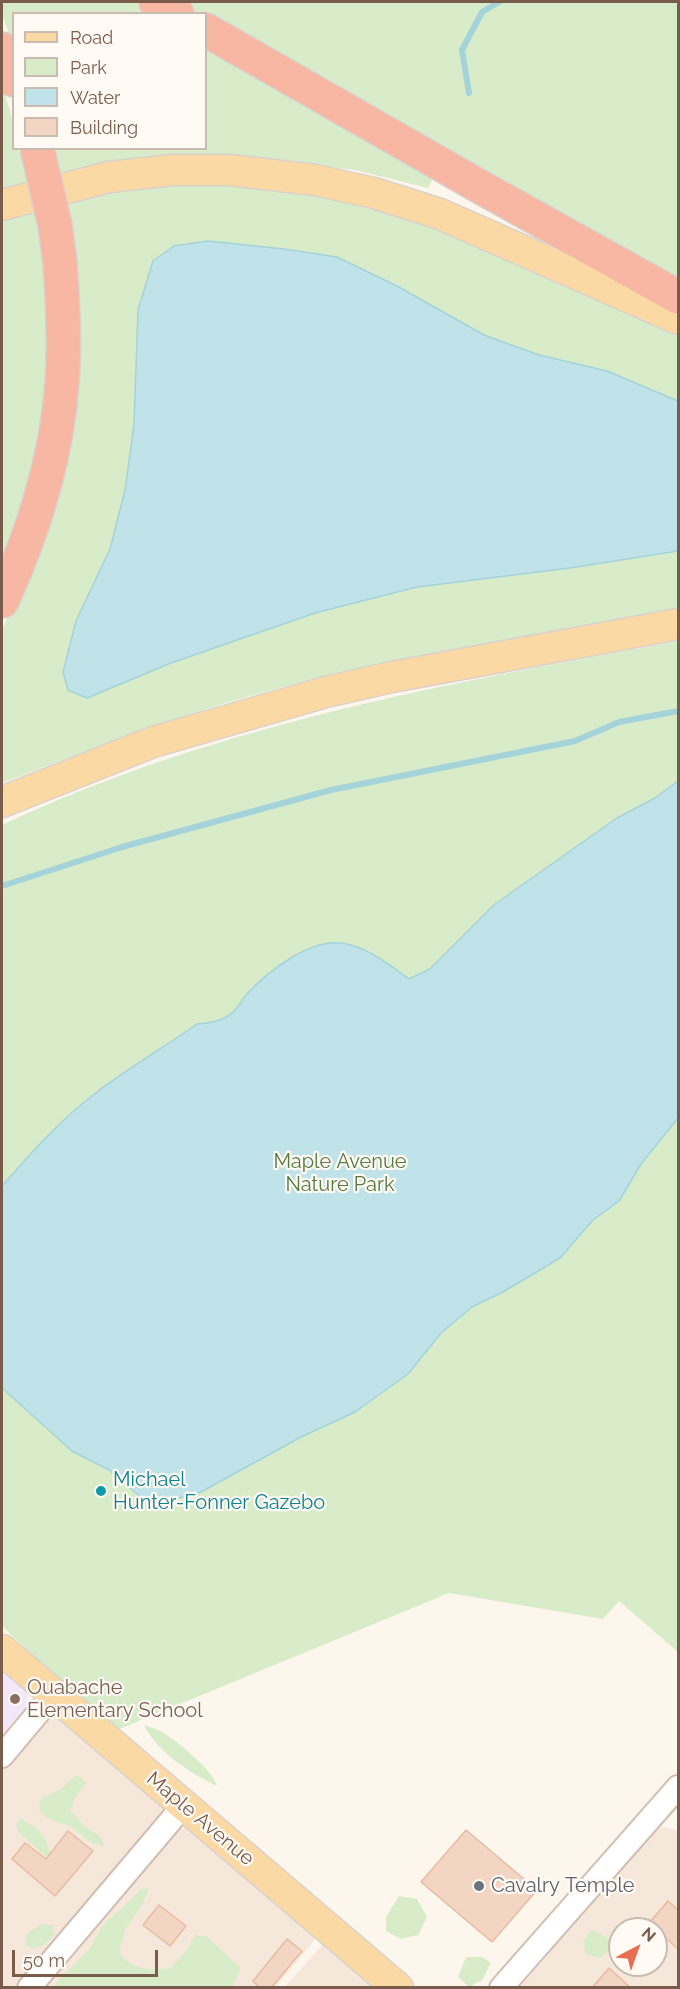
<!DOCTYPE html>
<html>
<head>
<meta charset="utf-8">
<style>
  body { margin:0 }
  #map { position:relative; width:680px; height:1989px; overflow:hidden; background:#fdf6ec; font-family:Raleway,sans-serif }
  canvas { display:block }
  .frame { position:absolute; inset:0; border:3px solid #7a5c4d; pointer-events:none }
  .legend { position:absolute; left:12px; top:12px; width:195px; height:138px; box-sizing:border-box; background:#fffaf3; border:2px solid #cabbb1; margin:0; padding:8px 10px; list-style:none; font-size:18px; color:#7a5c4d }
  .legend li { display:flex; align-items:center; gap:12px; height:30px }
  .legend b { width:30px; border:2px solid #cabbb1 }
  .north { position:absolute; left:608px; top:1917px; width:60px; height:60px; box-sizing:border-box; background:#fffaf3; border:2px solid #cabbb1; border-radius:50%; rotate:41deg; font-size:16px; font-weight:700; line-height:24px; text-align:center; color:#7a5c4d }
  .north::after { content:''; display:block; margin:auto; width:21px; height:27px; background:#e76f51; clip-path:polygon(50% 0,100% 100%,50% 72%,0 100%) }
  .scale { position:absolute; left:12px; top:1950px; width:146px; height:27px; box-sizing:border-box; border:3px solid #7a5c4d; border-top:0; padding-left:8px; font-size:18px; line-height:21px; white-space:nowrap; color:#7a5c4d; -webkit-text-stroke:4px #fffaf3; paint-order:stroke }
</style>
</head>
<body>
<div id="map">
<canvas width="680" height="1989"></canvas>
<div class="frame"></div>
<ul class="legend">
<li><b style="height:8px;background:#fbd9a5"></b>Road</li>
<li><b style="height:16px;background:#d8ecc9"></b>Park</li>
<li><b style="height:16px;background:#bfe3e8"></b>Water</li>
<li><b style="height:16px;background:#f3d5c3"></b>Building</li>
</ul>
<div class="north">N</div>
<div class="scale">50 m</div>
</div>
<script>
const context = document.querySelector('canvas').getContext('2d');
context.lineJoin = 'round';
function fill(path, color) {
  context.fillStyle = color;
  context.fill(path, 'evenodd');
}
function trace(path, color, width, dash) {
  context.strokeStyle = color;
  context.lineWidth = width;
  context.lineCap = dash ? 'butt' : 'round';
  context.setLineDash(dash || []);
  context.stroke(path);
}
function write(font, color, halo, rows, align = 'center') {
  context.font = font + ' Raleway,sans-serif';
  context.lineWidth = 4.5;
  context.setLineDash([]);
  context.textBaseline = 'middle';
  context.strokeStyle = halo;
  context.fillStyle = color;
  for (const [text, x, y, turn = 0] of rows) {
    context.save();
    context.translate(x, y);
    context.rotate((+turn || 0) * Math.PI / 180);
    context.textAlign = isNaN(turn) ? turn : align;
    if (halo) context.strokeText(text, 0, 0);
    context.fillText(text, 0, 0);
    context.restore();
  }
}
fill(new Path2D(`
  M53 1716H58L162 1804 164 1809 159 1819 18 1987 2 1988V1771L44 1721Z
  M665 1827 678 1831V1987L519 1988 656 1829ZM620 1929H656V1965H620Z
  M187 1828 193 1829 317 1934 310 1946 275 1987 38 1988 169 1835 179 1829Z
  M325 1942 383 1988H284Z`), '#f5e8da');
fill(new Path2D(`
  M2 1664 26 1688 28 1694 26 1709 2 1741Z`), '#f3e8fa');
fill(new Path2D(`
  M2 2H142L163 13 14 14 13 44 2 15Z
  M173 2H678V286L206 20V14L194 13Z
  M206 38 437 171 428 188 355 170 225 157 59 175 52 149 206 148Z
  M2 85 13 121 14 148 22 149 32 182 2 191Z
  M235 182 385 205 678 326V609C528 637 375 659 229 702 152 725 76 755 2 783V630L25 578 48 520 64 198 139 185Z
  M37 205 45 265 49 370 39 450 2 570V216Z
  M678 641V1652L619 1601 603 1619 449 1593 117 1730 52 1674 2 1626V825C214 725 449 683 678 641Z
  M144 1725C150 1727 157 1729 162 1732 177 1741 213 1770 217 1786 190 1773 158 1753 144 1725Z
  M76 1775 87 1782 75 1798 70 1810 83 1825 100 1836 105 1847C90 1845 83 1834 71 1827 62 1822 47 1822 41 1812 37 1807 40 1802 42 1798L61 1789Z
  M20 1818 37 1828 47 1843 48 1849 60 1862 48 1859 18 1831 16 1825Z
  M149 1888 142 1905 125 1930 119 1953C133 1970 149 1971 171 1968L186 1951 195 1935 207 1937 241 1968 232 1987H52L90 1948 104 1923 119 1911 141 1889Z
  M399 1896 417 1899 427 1917 418 1935 401 1939 386 1931V1917Z
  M41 1924 53 1925 55 1935C45 1944 38 1952 25 1945L27 1934Z
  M592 1929 609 1939 610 1950 599 1958 586 1954 583 1942Z
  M466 1957H482L491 1963 482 1980 469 1987 458 1977Z`), '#d8ecc9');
const water = new Path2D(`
  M208 241 284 249 337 257 397 286 484 335 539 355 607 371 678 401V551L570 568 417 587 315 613 171 663 87 698 68 690 63 672 76 621 110 549 125 490 134 424 138 310 153 261 174 246Z
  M678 781V1118L641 1164 619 1201 593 1220 560 1258 503 1292 472 1307 441 1333 408 1374 355 1412 301 1437 201 1492 168 1501 144 1500 109 1470 72 1451 2 1388V1186C31 1153 61 1119 97 1092 129 1068 164 1047 197 1024 210 1023 225 1021 235 1010 239 1006 242 1000 246 995 267 972 308 940 340 943 365 945 390 965 409 979L430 969 495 904 617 818 655 798Z`);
fill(water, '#bfe3e8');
trace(water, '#a5d3da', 1.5);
trace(new Path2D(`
  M469 93 462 50 482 12 499 2
  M2 886 122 847 331 790 575 741 619 722 678 711`), '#a5d3da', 6);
const building = new Path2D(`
  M466 1830 537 1890 492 1942 421 1882Z
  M68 1831 93 1851 55 1896 12 1859 25 1843 46 1859Z
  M668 1901 678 1910V1949L649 1923Z
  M159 1905 186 1926 170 1946 143 1925Z
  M287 1939 302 1951 271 1988H260L253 1981Z
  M609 1968 631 1988H592Z`);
fill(building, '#f3d5c3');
trace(building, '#e6bba3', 1.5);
const minor = new Path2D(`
  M2 1756 54 1694
  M29 1988 184 1805
  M501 1988 678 1787`);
const major = new Path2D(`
  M2 205 109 177 173 170H230L315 180 374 193 440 214 678 319
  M2 802 153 742 326 692 392 677 678 624
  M2 1650 398 1988`);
const highway = new Path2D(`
  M156 2 177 14
  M206 30 477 185 678 297
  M2 49 14 80
  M2 601C33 533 57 457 62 382 65 342 63 303 60 263`);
trace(minor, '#d1beb0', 26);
trace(major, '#dad1cd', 33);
trace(highway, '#dad1cd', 36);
trace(minor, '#fff', 22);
trace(major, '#fbd9a5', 30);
trace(highway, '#f7b7a3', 33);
const highwayBridge = new Path2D(`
  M37 148 55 225 60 263`);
trace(highwayBridge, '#dad1cd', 36, []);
trace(highwayBridge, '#f7b7a3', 33);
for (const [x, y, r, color] of [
  [101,1491,6,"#0f9aa8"],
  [15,1699,6,"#8d6e63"],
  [479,1886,6,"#6b7280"]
]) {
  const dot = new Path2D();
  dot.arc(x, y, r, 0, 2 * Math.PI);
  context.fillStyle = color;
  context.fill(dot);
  trace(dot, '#fffaf3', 2);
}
write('20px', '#537a41', '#fffaf3', [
  ["Maple Avenue",340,1162],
  ["Nature Park",340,1185]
]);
write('20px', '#0d838f', '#fffaf3', [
  ["Michael",113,1480],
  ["Hunter-Fonner Gazebo",113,1503]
], 'left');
write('20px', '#785e54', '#fffaf3', [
  ["Ouabache",27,1688],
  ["Elementary School",27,1711]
], 'left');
write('20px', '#7a5c4d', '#fffaf3', [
  ["Maple Avenue",200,1819,40]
]);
write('20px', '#5b616d', '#fffaf3', [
  ["Cavalry Temple",491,1886]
], 'left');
</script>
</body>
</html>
